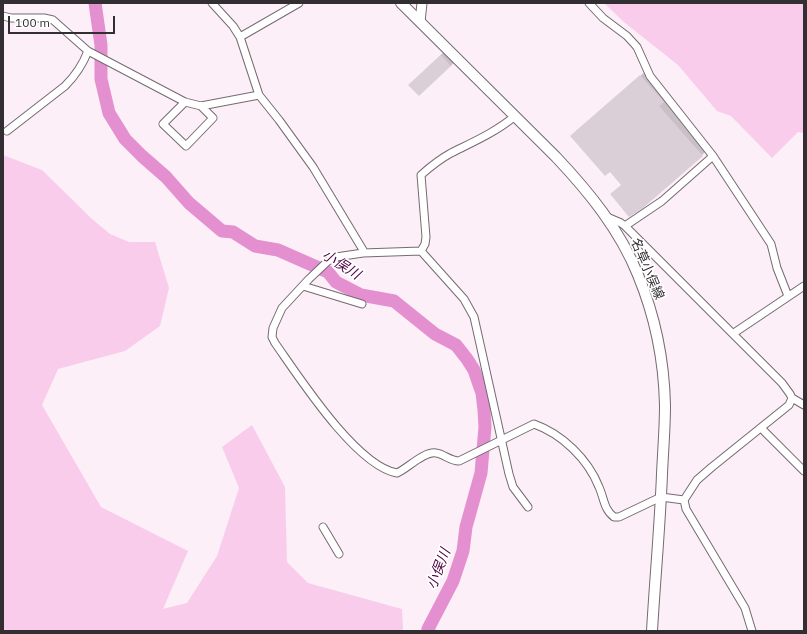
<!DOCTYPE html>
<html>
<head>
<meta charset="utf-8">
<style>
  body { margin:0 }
  #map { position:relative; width:807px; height:634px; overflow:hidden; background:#fceff8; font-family:"IBM Plex Sans",sans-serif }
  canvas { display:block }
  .frame { position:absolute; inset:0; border:4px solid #332e31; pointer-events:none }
  .scale { position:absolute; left:8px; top:16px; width:107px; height:18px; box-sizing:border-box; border:2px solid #332e31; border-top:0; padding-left:5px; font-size:12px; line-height:14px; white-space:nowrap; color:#332e31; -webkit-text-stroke:3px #fff; paint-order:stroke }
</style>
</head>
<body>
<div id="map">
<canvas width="807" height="634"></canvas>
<div class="frame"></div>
<div class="scale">100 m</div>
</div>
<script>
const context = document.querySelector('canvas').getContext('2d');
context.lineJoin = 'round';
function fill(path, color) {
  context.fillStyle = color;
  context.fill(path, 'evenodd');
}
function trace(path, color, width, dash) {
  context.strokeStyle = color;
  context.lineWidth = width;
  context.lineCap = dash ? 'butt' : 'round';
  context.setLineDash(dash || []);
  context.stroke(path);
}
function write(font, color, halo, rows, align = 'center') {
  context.font = font + ' "IBM Plex Sans","Noto Sans JP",sans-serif';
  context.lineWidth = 3.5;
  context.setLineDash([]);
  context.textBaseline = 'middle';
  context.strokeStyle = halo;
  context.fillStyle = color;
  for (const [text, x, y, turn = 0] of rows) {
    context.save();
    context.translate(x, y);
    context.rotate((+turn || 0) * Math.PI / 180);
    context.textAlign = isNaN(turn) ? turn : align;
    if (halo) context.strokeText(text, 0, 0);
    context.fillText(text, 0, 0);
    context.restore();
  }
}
fill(new Path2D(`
  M604 3H804V133L798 132 772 158 731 116 717 111 678 65 625 23Z
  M3 155 42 170 92 219 110 234 129 242H155L169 288 160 326 125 351 58 369 42 405 101 507 188 551 163 609 187 603 217 556 239 488 222 447 252 425 285 487 287 562 308 583 402 609 403 629 401 631H3Z`), '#f9ccec');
fill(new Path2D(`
  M446 50 455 61 451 66 414 80Z
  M646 71 668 96 664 100 707 150 702 155 622 184 576 131Z`), '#0003');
trace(new Path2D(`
  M421 631 428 629`), '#af72a0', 2);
trace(new Path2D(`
  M95 3 101 45V79L109 113 125 139 142 156 166 177 189 203 222 231 233 232 255 246 278 250 328 272 336 282 361 295 394 301 435 334 456 345 467 359 474 370 482 393 484 410 485 427 481 473 466 527 463 551 453 581 428 629 429 631`), '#e48fcf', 13);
fill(new Path2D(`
  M441 55 451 66 419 96 408 85Z
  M640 75 664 102 659 106 703 156 643 208 629 217 610 194 621 185 610 172 605 176 570 136Z`), '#dbcfd7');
const minor = new Path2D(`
  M212 3 233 26 240 37 259 95 279 120 313 167 363 250V253
  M589 3 603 18 627 36 637 47 650 76 713 156 771 244 777 268 788 296
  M3 16 11 18H44L53 20 88 51 185 102 201 106 259 95
  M240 37 299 3
  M185 102 163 124 186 146 213 118 201 106
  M7 131 65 86C75 76 83 64 88 51
  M607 217 621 223 625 226 782 383 790 394 792 398 789 405 712 467 697 480 684 500 686 509 745 608 752 631
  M625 226 662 201 713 156
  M421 251 363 253 336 257 328 261 309 279 282 308 273 328 272 337 275 343C299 377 356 466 397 473 407 469 424 451 436 453 444 454 450 461 459 461L534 424C562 434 588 459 599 487 604 498 604 510 614 517H619L661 497 684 500
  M421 251 464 299 474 317 509 474 513 487 528 507
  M421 251 425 244 426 237 421 175C430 167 440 159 451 153 473 142 496 132 515 116
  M303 286 362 304
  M734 333 804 286
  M792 398 804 405
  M761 428 804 471
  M323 527 339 554`);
const tertiary = new Path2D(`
  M420 22 422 3`);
const secondary = new Path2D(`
  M401 3 556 157C589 192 620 230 638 275 655 316 664 361 665 405 665 428 663 451 662 474 660 526 655 579 652 631`);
trace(minor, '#756a71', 9);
trace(tertiary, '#756a71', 11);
trace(secondary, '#756a71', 12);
trace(minor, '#fff', 7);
trace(tertiary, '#fff', 9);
trace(secondary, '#fff', 10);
write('13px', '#332e31', '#fff', [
  ["名草小俣線",647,269,67]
]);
write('italic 14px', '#4e0042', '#fff', [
  ["小俣川",341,265,32],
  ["小俣川",439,569,-69]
]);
</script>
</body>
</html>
